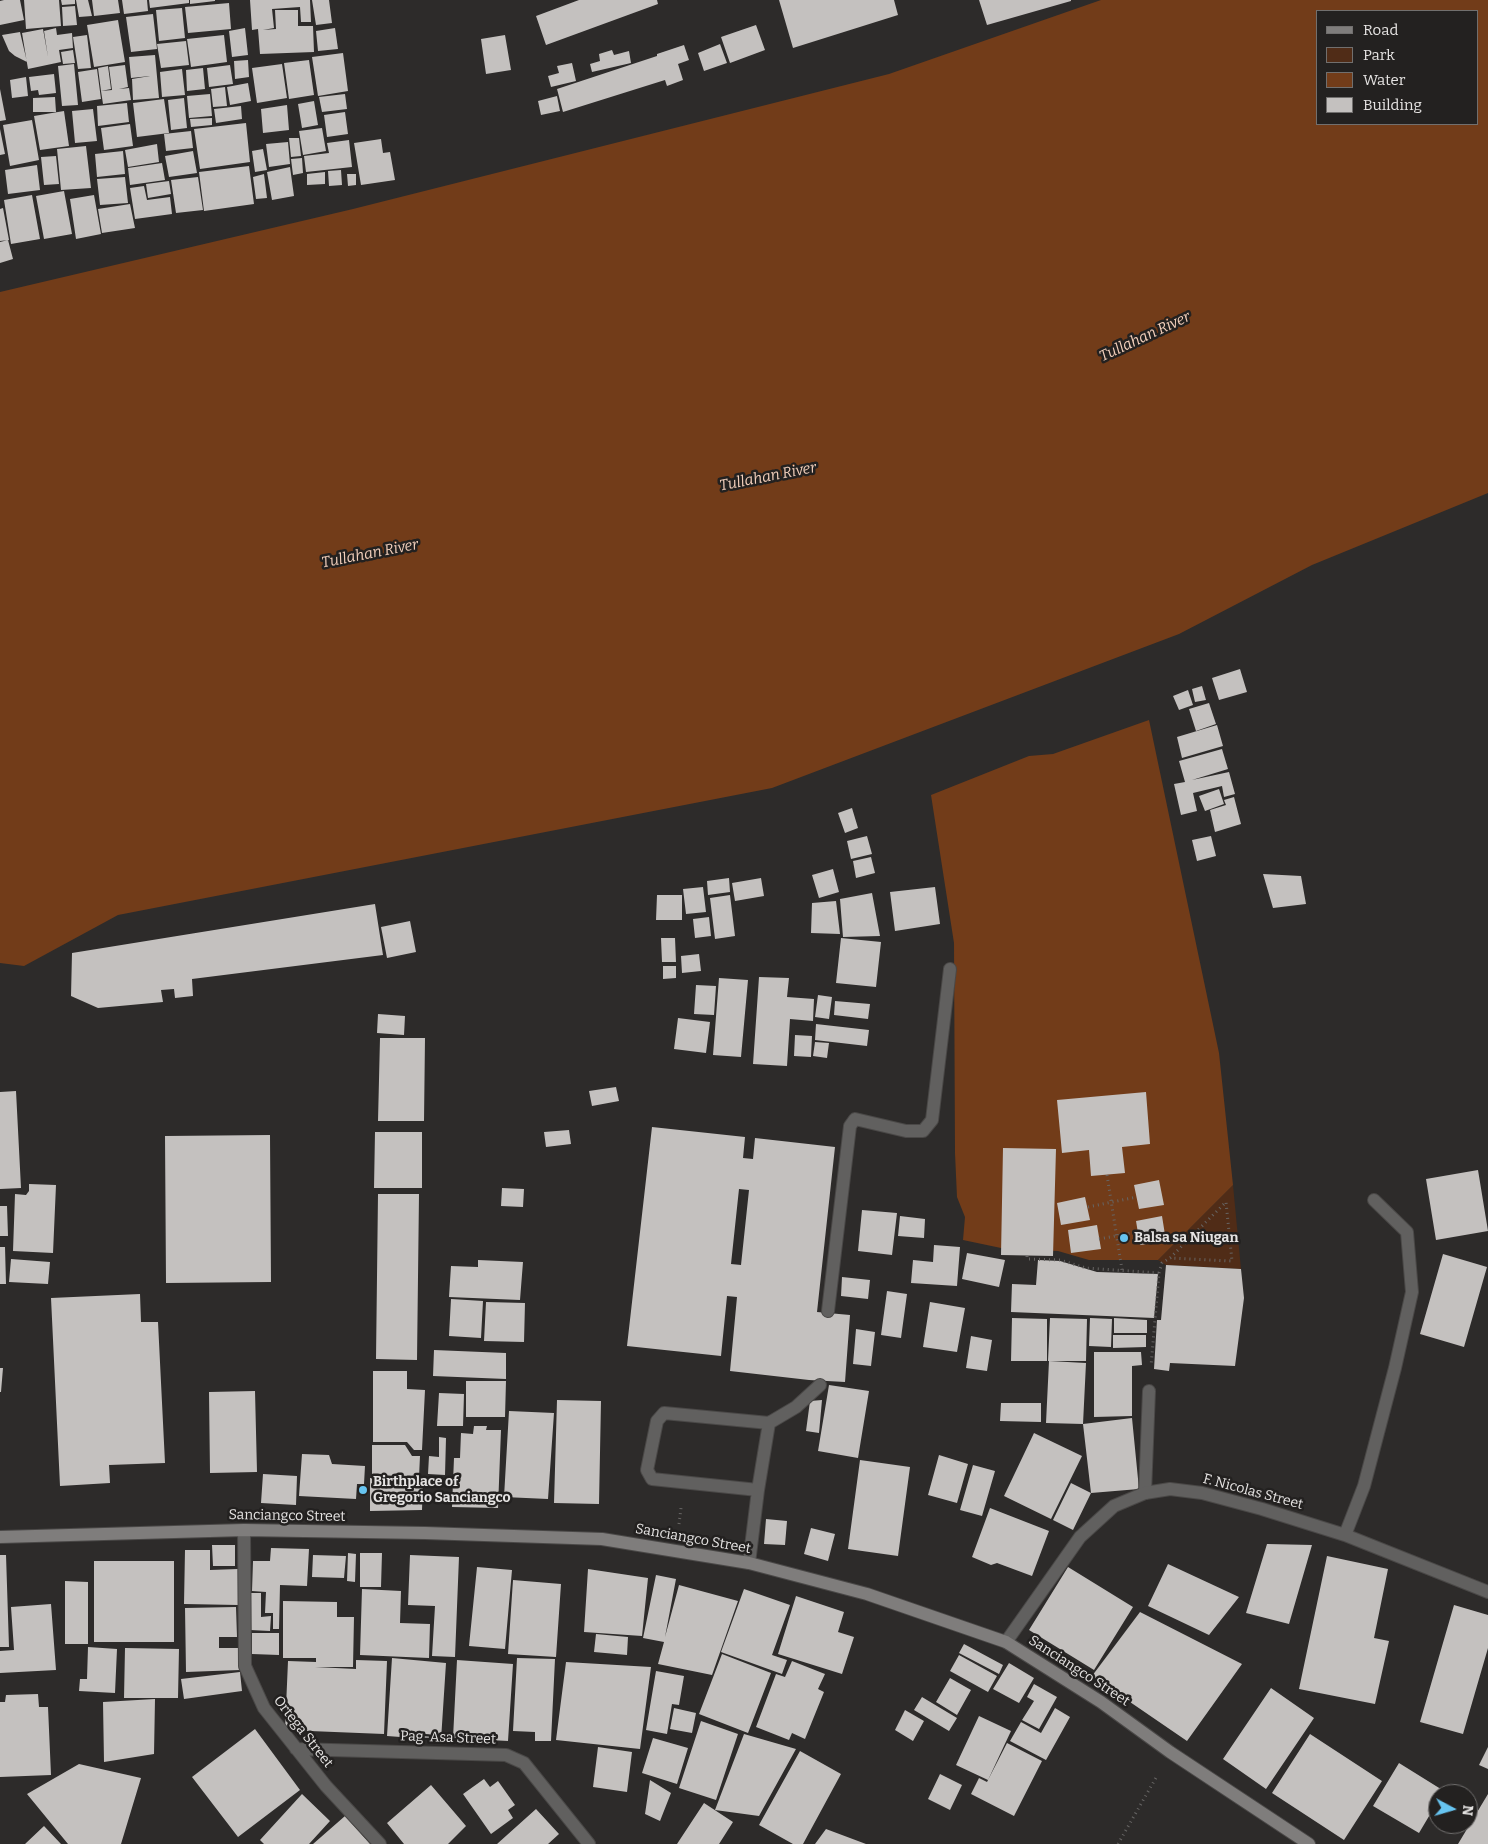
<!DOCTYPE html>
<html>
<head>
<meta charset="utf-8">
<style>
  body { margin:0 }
  #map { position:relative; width:1488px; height:1844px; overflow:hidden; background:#2d2b2a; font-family:Bitter,serif }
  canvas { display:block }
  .legend { position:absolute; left:1316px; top:10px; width:162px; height:115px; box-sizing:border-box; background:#232120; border:1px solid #716f6e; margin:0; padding:6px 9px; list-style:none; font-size:15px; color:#e5e3e2 }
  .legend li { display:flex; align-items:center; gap:10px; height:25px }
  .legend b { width:25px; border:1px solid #716f6e }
  .north { position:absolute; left:1428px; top:1784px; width:50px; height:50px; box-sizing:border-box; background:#232120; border:1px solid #716f6e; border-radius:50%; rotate:96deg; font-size:14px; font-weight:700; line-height:20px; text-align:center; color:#e5e3e2 }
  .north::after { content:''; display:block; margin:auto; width:18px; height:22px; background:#67c4f0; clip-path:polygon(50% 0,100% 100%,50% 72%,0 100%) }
</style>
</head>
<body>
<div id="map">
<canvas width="1488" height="1844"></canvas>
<ul class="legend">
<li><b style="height:6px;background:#7f7d7c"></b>Road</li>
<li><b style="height:14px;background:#502c17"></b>Park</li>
<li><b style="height:14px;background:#723c19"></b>Water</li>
<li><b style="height:14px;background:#c4c1bf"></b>Building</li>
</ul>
<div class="north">N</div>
</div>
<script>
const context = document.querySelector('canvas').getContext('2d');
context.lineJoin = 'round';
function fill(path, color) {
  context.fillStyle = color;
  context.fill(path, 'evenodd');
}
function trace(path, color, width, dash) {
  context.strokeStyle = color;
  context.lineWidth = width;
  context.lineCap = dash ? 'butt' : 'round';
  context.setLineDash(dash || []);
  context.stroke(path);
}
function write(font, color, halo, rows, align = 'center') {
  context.font = font + ' Bitter,serif';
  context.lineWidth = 5;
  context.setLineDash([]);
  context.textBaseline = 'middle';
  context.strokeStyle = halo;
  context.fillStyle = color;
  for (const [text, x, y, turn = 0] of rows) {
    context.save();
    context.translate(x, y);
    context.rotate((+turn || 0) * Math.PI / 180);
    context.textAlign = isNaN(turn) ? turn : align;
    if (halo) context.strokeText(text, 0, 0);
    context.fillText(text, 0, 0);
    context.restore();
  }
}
fill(new Path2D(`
  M1233 1185 1241 1269 1166 1265 1158 1260Z`), '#502c17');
fill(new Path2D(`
  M1101 0H1488V493L1312 565 1179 634 772 788 118 915 24 966 0 963V292L353 209 889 74ZM1317 11H1477V124H1317Z
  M1149 720 1219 1053 1233 1185 1158 1260H1089L1058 1251 1001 1248 963 1240 965 1217 957 1197 955 1153 954 943 931 795 1029 756 1053 754Z`), '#723c19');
fill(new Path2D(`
  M4 0H20L24 20 0 25V1Z
  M24 0H59L61 26 26 29Z
  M61 0H75V4L62 5Z
  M76 0H88L92 16 79 17Z
  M92 0H118L120 13 94 16Z
  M122 0H147L148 11 124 14Z
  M149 0H189V3L150 8Z
  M190 0H215V1L190 4Z
  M250 0H310L311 22H301L300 7 272 9 274 28 263 30 276 29 275 10H298V26H313L314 52 260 54 258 29 252 30Z
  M312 0H329L332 23 316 25Z
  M579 0H657L658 4 546 45 536 16Z
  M779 0H894L898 15 793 48Z
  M979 0H1071V1L987 25Z
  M229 3 231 29 188 33 185 7Z
  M75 6 77 25 63 26 62 7Z
  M182 8 185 38 159 41 156 10Z
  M153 14 157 49 131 52 126 17Z
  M118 20 125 62 94 67 87 25Z
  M756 25 765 50 730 63 721 37Z
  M56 28 57 35 72 33 73 48 59 50 61 62 28 69 22 33 43 29 48 57 44 31Z
  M245 28 248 55 232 57 229 31Z
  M335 28 338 49 318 51 316 31Z
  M20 32 27 62 15 56 9 51 2 35Z
  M87 35 91 68 78 69 73 37Z
  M224 35 227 62 191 67 187 39Z
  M505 35 511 70 486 74 481 39Z
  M186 41 189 65 161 68 157 44Z
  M720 44 727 63 704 71 698 53Z
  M684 45 689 60 678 64 683 80 667 86 665 80 563 112 557 89 657 56V54Z
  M73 50 75 63 63 64 61 52Z
  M612 50 614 55 629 51 631 63 592 72 590 64 600 61 599 54Z
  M343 53 348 91 318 96 312 57Z
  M155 55 159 98 133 100 132 79 150 76 131 78 129 57Z
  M248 60 249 77 235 79 234 61Z
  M309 60 314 95 289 99 284 63Z
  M572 63 576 81 551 87 548 76 559 73 557 66Z
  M74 64 78 105 62 106 58 66Z
  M282 64 287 98 257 103 252 68Z
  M125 65 128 87 119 89 129 88 131 100 103 104 101 91 112 90 109 67Z
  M230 65 233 84 209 87 207 68Z
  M108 66 111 89 101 91 98 68Z
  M203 68 205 89 187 91 186 70Z
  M97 69 101 99 82 102 78 72Z
  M182 69 185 95 162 97 160 72Z
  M54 74 56 93 39 95 38 90 31 91 29 77Z
  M26 77 28 96 12 98 10 80Z
  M248 83 251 101 230 105 227 87Z
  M225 87 227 106 213 107 211 89Z
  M0 89 6 120 0 121Z
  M210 94 212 116 189 118 187 96Z
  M345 94 347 109 322 112 319 97Z
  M557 96 560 111 541 115 538 101Z
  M55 97 56 112H33V98Z
  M184 98 187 128 171 130 168 100Z
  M164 99 169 133 137 137 133 103Z
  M314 101 318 125 302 128 298 104Z
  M127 103 129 122 98 126 97 106Z
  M287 105 289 130 263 133 261 109Z
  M241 106 242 119 216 123 214 109Z
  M93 109 97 141 75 143 72 111Z
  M64 111 69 146 40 150 34 116Z
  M345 112 348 134 327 137 324 115Z
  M212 118V125L191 127 190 119Z
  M32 120 39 160 10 166 3 125Z
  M246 123 250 162 200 169 194 129Z
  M130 124 133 146 104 150 101 128Z
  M322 128 326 151 303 155 299 131Z
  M0 129 5 154 0 155Z
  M191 131 193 148 166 151 164 134Z
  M289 138H299L301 156 291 157Z
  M381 139 383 153 390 152 395 180 361 185 354 143Z
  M349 140 352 167 306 172 304 156 329 153 327 143Z
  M288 142 290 164 269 167 266 144Z
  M157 144 159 162 128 167 125 150Z
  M86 146 91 188 61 190 57 149Z
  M263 149 267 170 255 172 252 151Z
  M123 151 125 174 97 177 95 154Z
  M193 151 197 173 169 177 165 156Z
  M56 156 59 184 44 185 41 157Z
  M302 158 303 173 293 175 291 159Z
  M162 163 165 180 130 185 128 168Z
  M37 165 40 190 8 194 5 170Z
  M249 166 254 204 204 211 199 172Z
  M290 167 294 196 272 200 267 172Z
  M341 170 342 185 329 186 328 171Z
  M325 172V184L307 185V174Z
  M264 174 267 198 256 199 253 177Z
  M347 174H356V185L348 186Z
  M125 177 128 203 100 205 97 179Z
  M198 177 203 210 176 213 171 180Z
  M169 181 171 194 148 198 146 184Z
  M144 186 147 200 170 197 172 214 135 219 130 188Z
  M64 191 72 234 44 239 36 196Z
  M32 195 40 239 11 244 4 200Z
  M94 195 101 234 76 239 70 199Z
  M130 204 135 228 102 233 98 209Z
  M3 208 9 240 0 241V209Z
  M8 240 13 259 0 263V242Z
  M1240 669 1247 692 1219 700 1212 678Z
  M1202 686 1206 700 1195 702 1192 689Z
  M1188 690 1193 705 1179 710 1173 696Z
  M1209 703 1216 724 1196 731 1189 709Z
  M1217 725 1223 746 1182 758 1177 737Z
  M1222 749 1228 769 1192 780 1229 772 1235 794 1224 797 1222 786 1193 793 1197 811 1181 815 1174 784 1185 782 1179 761Z
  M1219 789 1224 804 1205 811 1199 796Z
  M1234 797 1241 824 1215 832 1210 810 1226 805 1224 800Z
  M852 808 858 828 845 833 838 813Z
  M867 836 872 854 851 859 847 841Z
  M1211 836 1216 856 1197 861 1192 840Z
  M871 857 875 873 856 878 853 861Z
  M833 869 839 892 819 898 812 875Z
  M1263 874 1301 876 1306 904 1273 908Z
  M729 878 730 892 708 895 707 881Z
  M761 878 764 896 735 901 732 883Z
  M703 887 706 912 686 914 683 889Z
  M935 887 940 924 895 931 890 892Z
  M872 893 880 936 843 937 840 899Z
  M657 895H682V920H656Z
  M730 895 735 936 715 939 710 898Z
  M836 901 840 934 811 933 812 903Z
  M375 904 383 955 192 979 193 996 175 998 174 989 161 990 163 1002 98 1008 71 996 72 953Z
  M709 917 711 936 695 938 693 919Z
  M410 921 416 952 387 958 381 927Z
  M661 938H675L676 962H662Z
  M841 938 881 942 876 987 836 983Z
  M699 954 701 971 682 973 681 956Z
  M663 966H676V978L663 979Z
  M759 977 789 978 787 997 814 999 813 1021 790 1019 787 1066 753 1064Z
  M719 978 748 980 741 1057 713 1055Z
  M696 985 716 986 714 1015 694 1014Z
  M818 995 832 997 829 1019 815 1017Z
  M835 1001 870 1004 868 1019 834 1015Z
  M378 1014 405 1016 404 1035 377 1033Z
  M678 1018 710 1022 706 1053 674 1049Z
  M816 1024 869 1030 867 1046 815 1040Z
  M795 1035 812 1036 811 1057 794 1056Z
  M380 1038H425L424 1121H378Z
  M815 1042 829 1043 827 1058 813 1056Z
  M616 1087 619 1101 592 1106 589 1091Z
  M16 1091 21 1188 0 1189V1092Z
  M1146 1092 1150 1144 1122 1147 1125 1173 1091 1176 1089 1150 1062 1153 1057 1100Z
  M652 1127 745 1137 743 1158 753 1159 755 1138 835 1147 817 1312 850 1315 845 1382 809 1380 730 1371 737 1297 727 1296 721 1356 627 1346ZM739 1189 749 1190 741 1265 731 1264Z
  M569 1130 571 1144 546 1147 544 1132Z
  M375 1132H422V1188H374Z
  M270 1135 271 1282 166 1283 165 1136Z
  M1003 1148 1056 1149 1053 1256 1001 1255Z
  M1478 1170 1488 1231 1436 1240 1426 1179Z
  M1159 1180 1164 1205 1139 1209 1134 1185Z
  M29 1184 56 1185 53 1253 13 1251 15 1194 26 1195 29 1191Z
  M502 1188 524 1189 523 1207 501 1206Z
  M378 1194H419L417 1360 376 1359Z
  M1085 1197 1090 1220 1061 1225 1057 1203Z
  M0 1206H7L8 1236H0Z
  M862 1210 897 1213 892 1255 858 1251Z
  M900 1216 925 1219 924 1238 898 1236Z
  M1162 1216 1166 1241 1140 1245 1136 1221Z
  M1097 1225 1101 1249 1071 1253 1068 1230Z
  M934 1245 960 1247 957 1286 911 1283 913 1260 933 1262Z
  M0 1247H5L6 1284H0Z
  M967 1253 1005 1260 999 1287 962 1279Z
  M1443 1254 1487 1267 1464 1347 1420 1334Z
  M11 1259 50 1262 48 1284 9 1282Z
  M478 1260 523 1262 520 1300 449 1297 451 1266 478 1267Z
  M1038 1260 1060 1261 1097 1272 1158 1274 1154 1318 1011 1312 1012 1284 1036 1285Z
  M1166 1265 1241 1269 1244 1298 1235 1366 1170 1363 1169 1371 1154 1369 1157 1320H1161Z
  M842 1277 870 1280 868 1299 841 1296Z
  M887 1291 907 1294 901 1338 881 1335Z
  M140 1294 141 1322H158L165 1463 109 1465 110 1483 60 1486 51 1298Z
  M451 1299 483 1301 481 1338 449 1336Z
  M486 1302 525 1303 524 1342 484 1341Z
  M930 1302 965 1308 957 1352 923 1347Z
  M1012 1318 1047 1319V1361H1011Z
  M1050 1318 1087 1319 1086 1361H1048Z
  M1090 1318 1112 1319 1111 1347 1089 1346Z
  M1114 1318 1147 1320V1333H1114Z
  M856 1329 875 1332 871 1366 853 1364Z
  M1113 1335H1146V1347L1113 1348Z
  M971 1336 992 1340 987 1371 966 1368Z
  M434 1350 506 1353V1379L433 1376Z
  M1094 1352H1141L1142 1365 1132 1366V1416L1094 1417Z
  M1049 1361 1086 1363 1083 1424 1046 1423Z
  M0 1368H3L1 1392H0Z
  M373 1371H407V1389L425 1390 422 1450H414L407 1442H373Z
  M466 1381H506L505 1417H466Z
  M829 1385 869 1391 858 1458 818 1451Z
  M255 1391 257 1472 210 1473 209 1392Z
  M439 1393 464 1394 463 1426H437Z
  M557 1400 601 1401 599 1504 554 1503Z
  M822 1400 819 1433 806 1431 810 1401Z
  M1001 1403H1041V1422L1000 1421Z
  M509 1411 554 1413 548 1499 504 1497Z
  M1132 1418 1139 1489 1091 1493 1083 1424Z
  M474 1426H487L486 1430H501L498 1508 452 1507 454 1458H460L461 1433 473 1434Z
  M1034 1433 1082 1456 1051 1519 1004 1496Z
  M439 1437 446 1438 445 1475 428 1474 429 1456 439 1457Z
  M372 1445H405L412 1456H420L419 1477H372Z
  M302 1454 329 1455 332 1464 365 1466 364 1484H357L356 1499 299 1496Z
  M939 1455 968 1464 957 1503 928 1495Z
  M860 1460 910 1467 898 1556 848 1549Z
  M973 1465 995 1471 982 1516 960 1510Z
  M263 1474 297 1476 296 1505 261 1503Z
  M370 1478H423L422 1510 370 1511Z
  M1071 1483 1091 1493 1073 1530 1053 1520Z
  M990 1508 1049 1531 1032 1576 997 1563 991 1565 972 1557Z
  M766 1519 787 1521 785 1545 764 1544Z
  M811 1528 835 1534 828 1561 804 1554Z
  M1267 1544 1312 1545 1289 1624 1246 1613Z
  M212 1545H235V1566H213Z
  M271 1548 309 1549 307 1586 280 1585 279 1629H273V1613H265L266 1592 252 1591 253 1561H270Z
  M185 1550H210V1570L238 1569V1605L184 1604Z
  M348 1553 356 1554 355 1582 347 1581Z
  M360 1553H382L381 1587H360Z
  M0 1555H6L9 1647H0Z
  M313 1555 346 1556 344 1578 312 1577Z
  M410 1555 459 1557 455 1657 432 1656 435 1606 408 1605Z
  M1327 1556 1388 1569 1374 1638 1389 1641 1375 1704 1299 1689Z
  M94 1561H174V1642H94Z
  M1168 1564 1239 1597 1209 1635 1148 1606Z
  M477 1567 512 1570 505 1649 469 1646Z
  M1068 1567 1133 1607 1094 1670 1029 1630Z
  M588 1569 648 1578 642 1636 584 1632Z
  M656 1575 676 1579 665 1637 679 1585 738 1601 712 1675 658 1664 664 1642 643 1638Z
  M513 1580 561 1584 556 1657 508 1654Z
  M65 1581 88 1582V1644H65Z
  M362 1589 401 1591 400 1623 430 1624 429 1658 360 1655Z
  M744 1589 790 1605 772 1655 787 1660 782 1674 721 1652Z
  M250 1593H261V1617L271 1616 270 1631 250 1630Z
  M796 1596 844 1612 838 1632 854 1637 842 1674 778 1654Z
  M283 1601 337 1602V1617H354L353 1667H315L356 1669V1660L387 1661 384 1734 285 1730 288 1661 316 1662V1658H283Z
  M51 1604 56 1670 0 1673V1651L14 1650 11 1607Z
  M1454 1605 1488 1615V1648L1463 1734 1420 1722Z
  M236 1607 237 1637H219V1648H239L240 1670 186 1672 185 1608Z
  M1140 1612 1242 1664 1187 1741 1092 1676Z
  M252 1633H279V1655L252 1654Z
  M596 1634 628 1637 627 1655 594 1652Z
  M964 1644 1003 1665 999 1674 959 1653Z
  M88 1647 117 1649 115 1693 79 1691 80 1679H87Z
  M125 1648 179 1649 178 1698H124Z
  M722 1654 771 1673 748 1733 699 1714Z
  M959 1655 997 1676 988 1692 950 1671Z
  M392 1658 446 1663 441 1740 387 1736Z
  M517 1658 555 1659 551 1741H535V1732L513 1731Z
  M457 1660 513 1664 508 1741 453 1738Z
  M792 1661 825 1674 818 1689 824 1692 805 1739 792 1733 789 1740 756 1727 776 1674 785 1677Z
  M566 1662 651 1667 640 1749 556 1740Z
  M1009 1663 1034 1678 1019 1703 993 1689Z
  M656 1671 684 1676 679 1705 672 1704 667 1734 646 1730Z
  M240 1672 242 1691 184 1699 181 1679Z
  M950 1678 971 1690 957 1715 936 1702Z
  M1034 1684 1057 1697 1039 1729 1022 1720 1034 1701 1027 1697Z
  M1271 1688 1314 1718 1266 1789 1223 1759Z
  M38 1694 39 1707H48L51 1775 0 1777V1702H5L6 1695Z
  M922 1697 957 1718 949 1731 914 1710Z
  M155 1699 154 1754 104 1762 103 1702Z
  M674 1708 696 1713 692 1733 670 1729Z
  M1055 1708 1070 1717 1046 1760 1010 1741 1021 1722 1041 1733Z
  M905 1710 924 1721 913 1741 895 1730Z
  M979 1716 1011 1731 988 1780 956 1765Z
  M701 1721 738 1734 716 1800 679 1788Z
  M255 1729 300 1790 238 1837 192 1777Z
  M744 1734 796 1749 759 1816 715 1810Z
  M1310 1734 1382 1781 1344 1840 1272 1793Z
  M653 1738 688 1748 677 1784 642 1773Z
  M1007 1743 1042 1761 1014 1816 971 1794 979 1778 987 1782Z
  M598 1747 632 1752 627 1792 593 1787Z
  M1488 1747V1769L1479 1765Z
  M800 1751 841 1774 803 1844H793L759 1825Z
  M1399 1763 1444 1791 1442 1794H1438V1801L1419 1833 1373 1806Z
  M79 1764 141 1778 121 1844H68L27 1794Z
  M940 1774 962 1785 950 1810 928 1799Z
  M484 1779 490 1787 498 1781 515 1805 508 1810 513 1818 491 1834 463 1794Z
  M650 1780 671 1793 660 1821 645 1814Z
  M431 1785 466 1826 448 1844H404L387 1823Z
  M302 1794 330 1821 309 1844H264L260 1840Z
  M1488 1794V1844H1458Z
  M704 1803 733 1822 719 1844H677Z
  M536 1809 559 1834 548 1844H497Z
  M345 1816 370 1844H313Z
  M44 1826 61 1844H25Z
  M826 1829 866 1844H815Z`), '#c4c1bf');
const service = new Path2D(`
  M828 1311 850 1126 855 1119 906 1131H923L932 1120 950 969
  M769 1423 796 1407 820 1385
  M1145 1493 1149 1391
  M749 1563 758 1490 769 1423 664 1413 657 1421 647 1470 652 1479 758 1490`);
const minor = new Path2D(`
  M244 1530 245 1666 264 1708 326 1786 380 1844
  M1345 1535 1364 1486 1395 1368 1412 1292 1407 1232 1374 1200
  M1006 1642 1080 1537 1114 1506 1145 1493 1170 1489 1202 1493 1262 1509 1345 1535 1488 1592
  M296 1749 506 1755 524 1763 589 1844`);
const secondary = new Path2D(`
  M0 1537 244 1530 425 1533 602 1539 749 1563 867 1594 1006 1642 1101 1702 1170 1752 1309 1844`);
trace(service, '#4a4847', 14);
trace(minor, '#4a4847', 14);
trace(secondary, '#4a4847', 14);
trace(new Path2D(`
  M1107 1175 1122 1270
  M1088 1207 1137 1197
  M1099 1239 1137 1232
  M1027 1256V1259L1060 1260 1086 1268 1159 1273 1151 1366
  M1159 1273 1162 1263 1170 1258 1226 1202 1232 1261 1170 1258
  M679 1524 681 1508
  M1118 1844 1157 1776`), '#676564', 3, [1, 4]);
trace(service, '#61605f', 12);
trace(minor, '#61605f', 12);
trace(secondary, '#7f7d7c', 12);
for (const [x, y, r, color] of [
  [1124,1238,5,"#67c4f0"],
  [363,1490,5,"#67c4f0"]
]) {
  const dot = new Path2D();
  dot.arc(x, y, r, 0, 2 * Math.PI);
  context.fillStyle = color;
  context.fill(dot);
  trace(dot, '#232120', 2);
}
write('bold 14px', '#e5e3e2', '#232120', [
  ["Balsa sa Niugan",1134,1238],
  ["Birthplace of",373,1482],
  ["Gregorio Sanciangco",373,1498]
], 'left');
write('14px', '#e5e3e2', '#232120', [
  ["F. Nicolas Street",1253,1492,15],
  ["Sanciangco Street",287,1516,1],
  ["Sanciangco Street",693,1539,10],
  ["Sanciangco Street",1079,1671,33],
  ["Ortega Street",303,1732,52],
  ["Pag-Asa Street",448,1738,2]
]);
write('italic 15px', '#f3d0bc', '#232120', [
  ["Tullahan River",1145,337,-25],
  ["Tullahan River",768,477,-11],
  ["Tullahan River",370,554,-11]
]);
</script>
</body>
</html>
